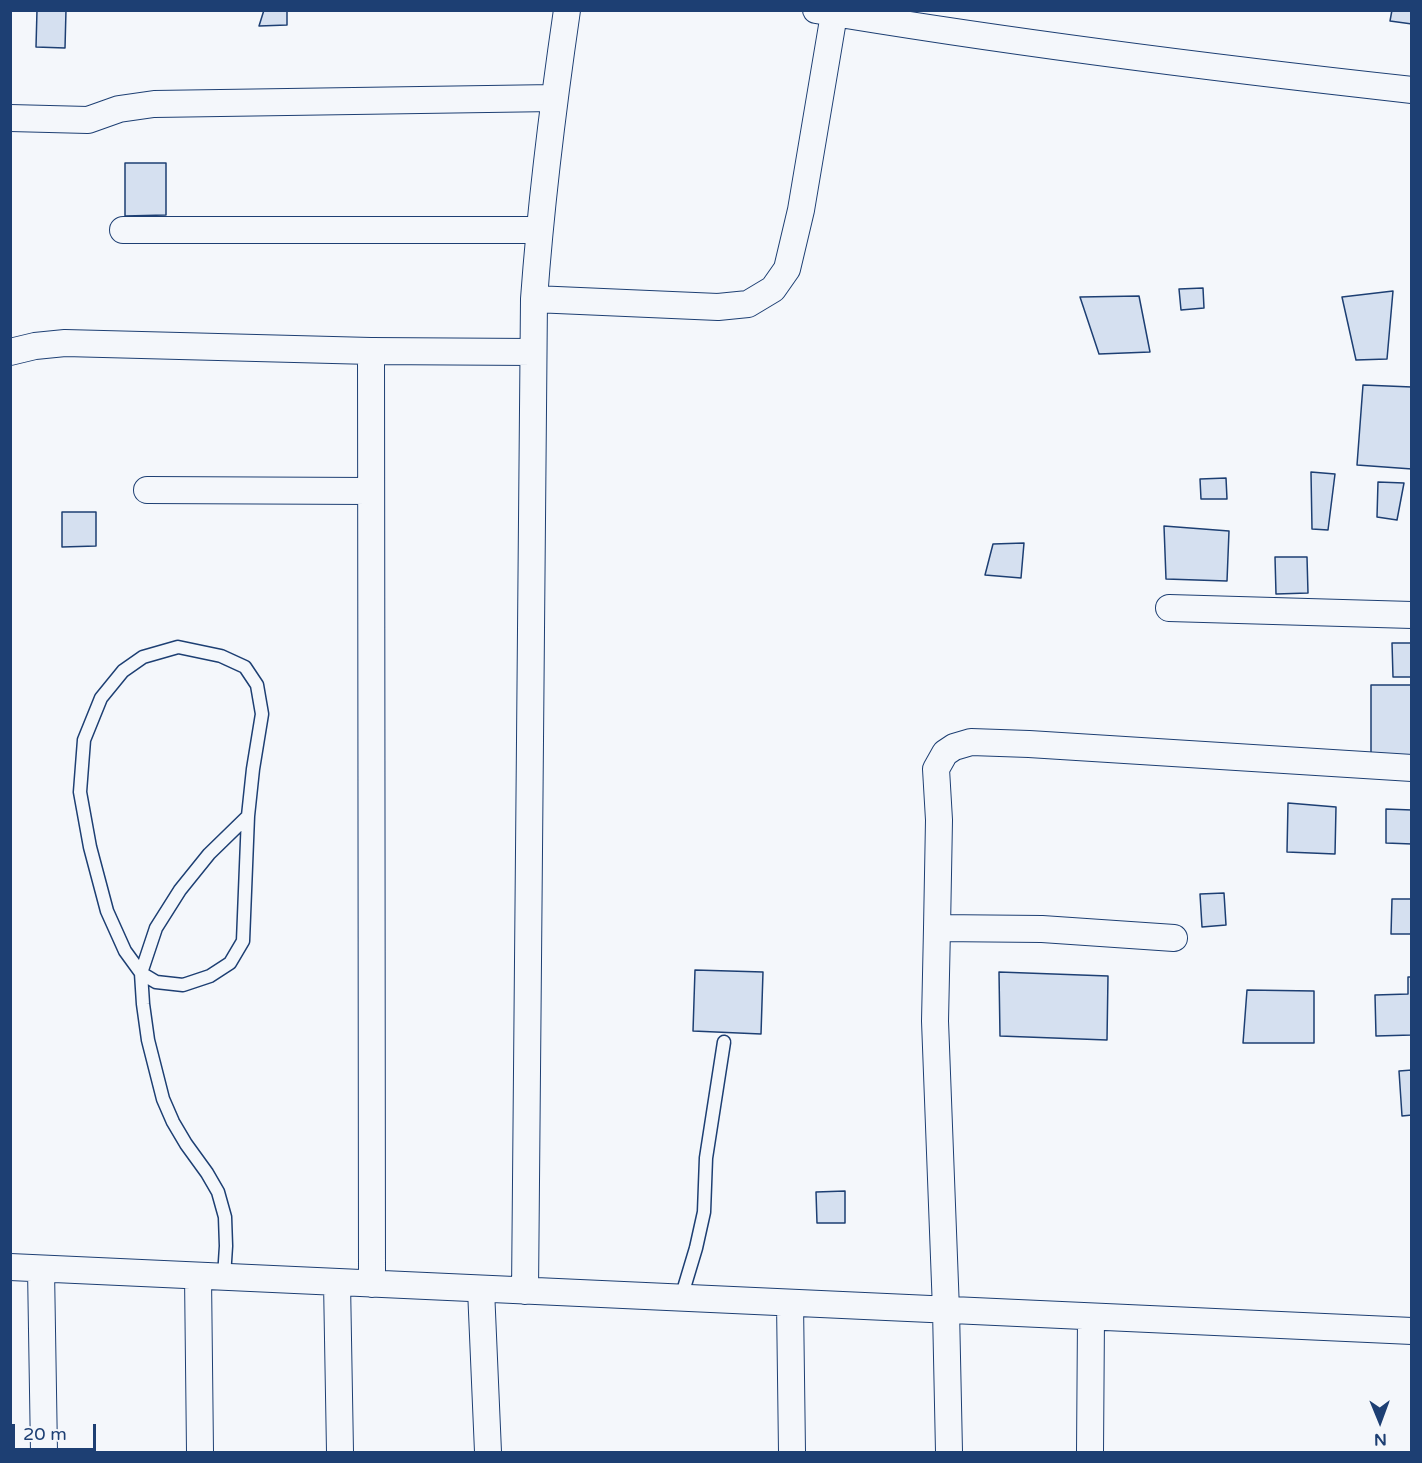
<!DOCTYPE html>
<html>
<head>
<meta charset="utf-8">
<style>
  body { margin:0 }
  #map { position:relative; width:1422px; height:1463px; overflow:hidden; background:#f4f7fb; font-family:"Varela Round",sans-serif }
  canvas { display:block }
  .frame { position:absolute; inset:0; border:12px solid #1d3f73; pointer-events:none }
  .north { position:absolute; left:1350px; top:1391px; width:60px; height:60px; -webkit-text-stroke:4px #f4f7fb; paint-order:stroke; rotate:179deg; font-size:16px; font-weight:700; line-height:24px; text-align:center; color:#1d3f73 }
  .north::after { content:''; display:block; margin:auto; width:21px; height:27px; background:#1d3f73; clip-path:polygon(50% 0,100% 100%,50% 72%,0 100%) }
  .scale { position:absolute; left:12px; top:1424px; width:84px; height:27px; box-sizing:border-box; border:3px solid #1d3f73; border-top:0; padding-left:8px; font-size:18px; line-height:21px; white-space:nowrap; color:#1d3f73; -webkit-text-stroke:4px #f4f7fb; paint-order:stroke }
</style>
</head>
<body>
<div id="map">
<canvas width="1422" height="1463"></canvas>
<div class="frame"></div>
<div class="north">N</div>
<div class="scale">20 m</div>
</div>
<script>
const context = document.querySelector('canvas').getContext('2d');
context.lineJoin = 'round';
function fill(path, color) {
  context.fillStyle = color;
  context.fill(path, 'evenodd');
}
function trace(path, color, width, dash) {
  context.strokeStyle = color;
  context.lineWidth = width;
  context.lineCap = dash ? 'butt' : 'round';
  context.setLineDash(dash || []);
  context.stroke(path);
}
const building = new Path2D(`
  M37 10H66L65 48 36 47Z
  M264 10H287V25L259 26Z
  M1392 10H1412V24L1390 21Z
  M125 163H166V215L125 216Z
  M1203 288 1204 308 1181 310 1179 289Z
  M1393 291 1387 359 1356 360 1342 297Z
  M1139 296 1150 352 1099 354 1080 297Z
  M1363 385 1412 387V469L1357 465Z
  M1311 472 1335 474 1328 530 1312 529Z
  M1226 478 1227 499H1201L1200 479Z
  M1378 482 1404 483 1397 520 1377 517Z
  M62 512H96V546L62 547Z
  M1164 526 1229 531 1227 581 1166 579Z
  M1024 543 1021 578 985 575 993 544Z
  M1275 557H1307L1308 593 1276 594Z
  M1392 643H1412V677H1393Z
  M1371 685H1412V761H1371Z
  M1288 803 1336 807 1335 854 1287 852Z
  M1386 809 1412 810V844L1386 843Z
  M1224 893 1226 925 1202 927 1200 894Z
  M1392 899H1412V934H1391Z
  M695 970 763 972 761 1034 693 1031Z
  M999 972 1108 976 1107 1040 1000 1036Z
  M1408 977H1412V1035L1376 1036 1375 995 1408 994Z
  M1247 990 1314 991V1043H1243Z
  M1412 1070V1115L1402 1116 1399 1071Z
  M845 1191V1223H817L816 1192Z`);
fill(building, '#d5e0f0');
trace(building, '#1d3f73', 1.5);
const service = new Path2D(`
  M178 647 221 656 245 667 257 685 262 714 253 769 248 816 243 941 230 963 210 976 183 985 156 982 141 973 125 951 107 911 90 847 80 792 84 740 101 698 123 671 143 657Z
  M224 1277 226 1246 225 1217 218 1192 207 1173 186 1144 173 1122 163 1099 148 1040 143 1004 141 973 156 928 180 890 209 854 248 816
  M681 1298 696 1248 704 1212 706 1158 724 1042`);
const minor = new Path2D(`
  M816 10C1013 43 1212 68 1412 90
  M10 118 88 120 119 109 154 104 554 98
  M123 230H539
  M534 299 718 307 748 304 773 289 787 269 801 210 834 14
  M371 351 372 1284
  M10 352 35 346 65 343 371 351 533 352
  M147 490 370 491
  M1169 608 1412 615
  M937 928 939 820 936 769 945 753 954 747 971 742 1029 744 1412 768
  M10 1267 1412 1331
  M41 1269 44 1452
  M198 1276 200 1452
  M337 1282 340 1452
  M481 1289 488 1452
  M525 1291 534 299C541 202 553 106 567 10
  M790 1303 792 1452
  M949 1452 946 1310 935 1021 937 928 1042 929 1174 938
  M1090 1452 1091 1317`);
trace(service, '#1d3f73', 15);
trace(minor, '#1d3f73', 28);
trace(service, '#f4f7fb', 12);
trace(minor, '#f4f7fb', 26);
</script>
</body>
</html>
